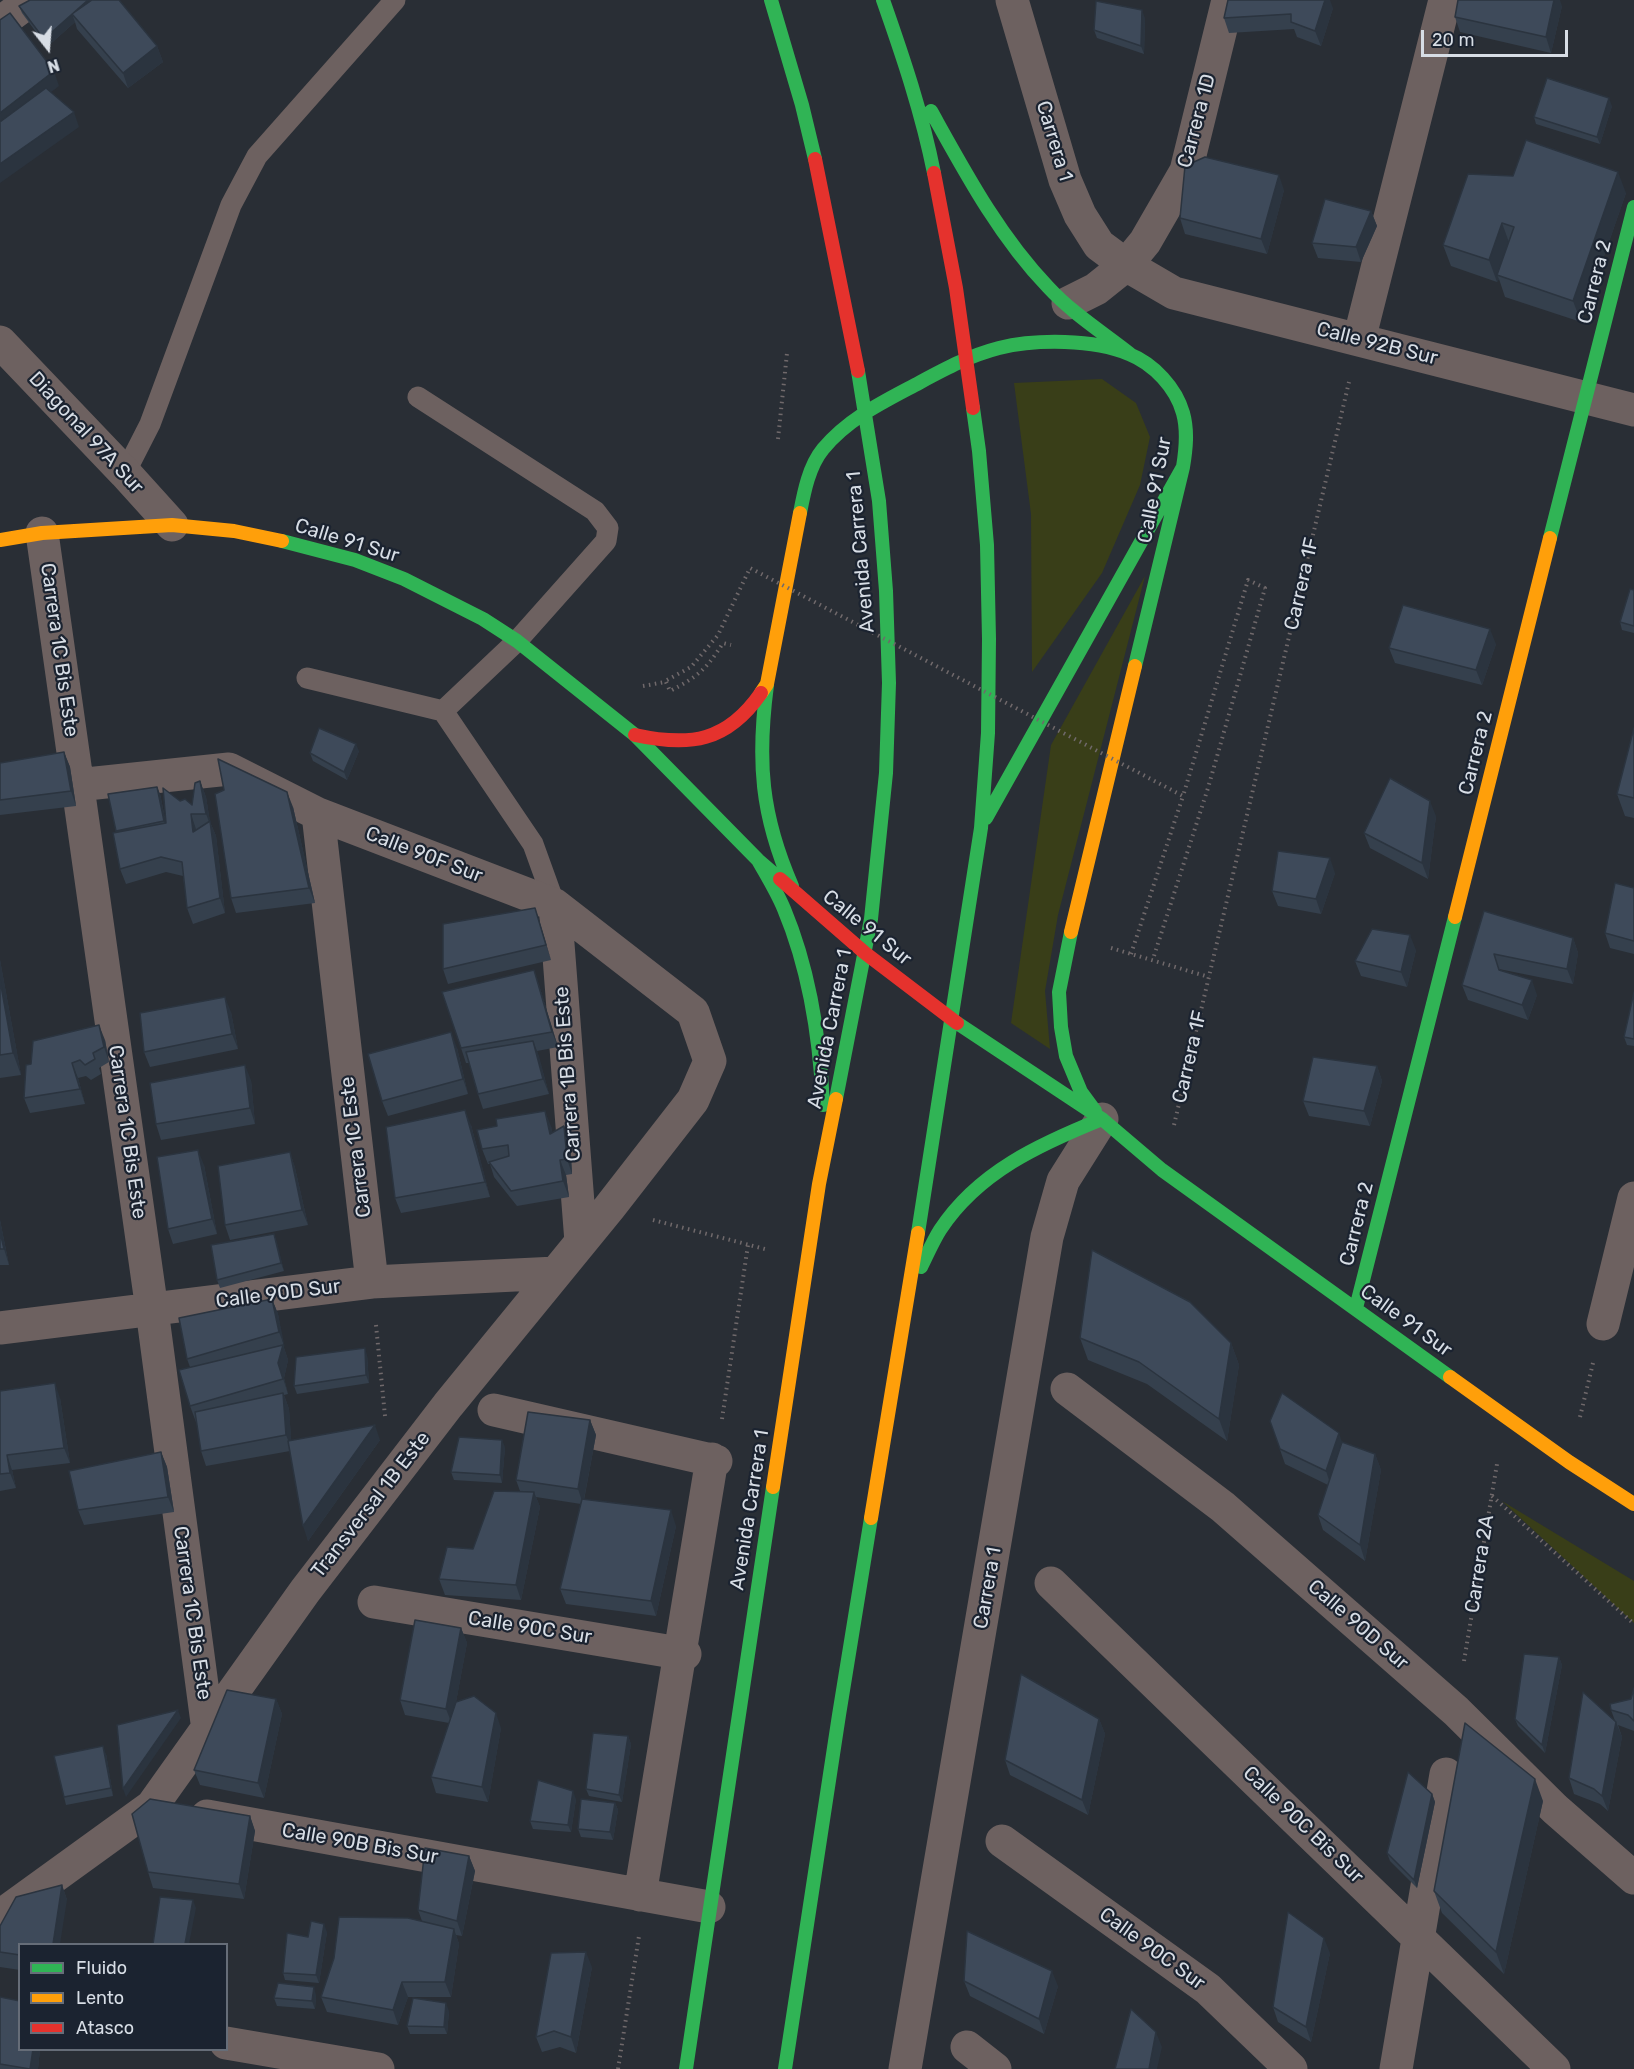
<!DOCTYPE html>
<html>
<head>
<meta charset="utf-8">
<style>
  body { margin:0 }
  #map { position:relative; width:1634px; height:2069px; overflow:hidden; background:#292e35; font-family:Rubik,sans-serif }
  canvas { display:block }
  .legend { position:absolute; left:18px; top:1943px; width:210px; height:108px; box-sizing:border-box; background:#1b2330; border:2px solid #666d78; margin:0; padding:8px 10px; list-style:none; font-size:18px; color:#d7dde5 }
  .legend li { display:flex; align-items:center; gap:12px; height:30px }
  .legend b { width:30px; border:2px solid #666d78 }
  .north { position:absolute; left:18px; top:18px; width:60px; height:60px; -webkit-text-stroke:4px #1b2330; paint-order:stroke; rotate:163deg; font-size:16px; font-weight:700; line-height:24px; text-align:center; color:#d7dde5 }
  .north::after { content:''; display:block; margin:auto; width:21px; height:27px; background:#d7dde5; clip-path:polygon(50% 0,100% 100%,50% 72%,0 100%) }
  .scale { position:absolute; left:1421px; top:30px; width:147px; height:27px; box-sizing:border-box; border:3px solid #d7dde5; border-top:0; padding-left:8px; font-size:18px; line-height:21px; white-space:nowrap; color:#d7dde5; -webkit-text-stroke:4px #1b2330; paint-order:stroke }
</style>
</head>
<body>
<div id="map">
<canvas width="1634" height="2069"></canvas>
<ul class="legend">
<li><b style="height:8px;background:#30b455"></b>Fluido</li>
<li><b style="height:8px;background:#ff9f0a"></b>Lento</li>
<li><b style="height:8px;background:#e5322d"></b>Atasco</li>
</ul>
<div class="north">N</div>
<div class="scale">20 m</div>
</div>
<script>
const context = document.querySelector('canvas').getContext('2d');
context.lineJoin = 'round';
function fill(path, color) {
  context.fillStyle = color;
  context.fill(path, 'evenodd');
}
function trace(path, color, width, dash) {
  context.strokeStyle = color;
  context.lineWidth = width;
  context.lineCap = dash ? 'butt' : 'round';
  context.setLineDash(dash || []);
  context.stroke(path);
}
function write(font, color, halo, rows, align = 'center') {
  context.font = font + ' Rubik,sans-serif';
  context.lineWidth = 4.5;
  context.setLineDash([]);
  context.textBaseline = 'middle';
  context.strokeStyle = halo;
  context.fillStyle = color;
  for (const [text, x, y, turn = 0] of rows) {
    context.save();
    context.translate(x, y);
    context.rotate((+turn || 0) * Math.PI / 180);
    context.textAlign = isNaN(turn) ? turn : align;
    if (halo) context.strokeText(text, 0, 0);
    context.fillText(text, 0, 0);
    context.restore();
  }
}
fill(new Path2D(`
  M1102 379 1136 403 1150 437 1140 485 1102 573 1032 672 1031 514 1014 383Z
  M1145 576 1058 915 1045 991 1050 1049 1011 1023 1051 745Z
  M1502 1501 1634 1581V1623Z`), '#393e18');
trace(new Path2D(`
  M778 439 787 353
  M666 682 670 691C697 677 706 670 723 643L731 645
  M643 686 665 682
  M1111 948 1209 977
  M1131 954 1183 796
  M1174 1125 1349 382
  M653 1220 765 1249
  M376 1325 385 1416
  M1580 1417 1593 1363
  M722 1419 748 1245
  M1492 1496 1634 1624
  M1464 1661 1497 1464
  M618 2069 639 1936`), '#70696b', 4, [1.5, 4.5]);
trace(new Path2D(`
  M125 473 150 424 231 205 257 156 395 0
  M307 678 443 711 517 641 606 541 608 528 595 511 418 397
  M443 711 533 844 555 905`), '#6d6160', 21);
trace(new Path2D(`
  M1012 0 1065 180 1080 215 1099 245 1126 265 1174 293 1634 410
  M0 23 31 0
  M1068 303 1096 289 1126 265 1145 242 1186 171 1228 0
  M1359 340 1445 0
  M0 342 125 473 172 525
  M42 533 152 1310 208 1730
  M318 814 372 1282
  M555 905 581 1242
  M1603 1324 1634 1198
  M0 1328 372 1282 556 1273
  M1067 1389 1223 1507 1456 1711 1555 1809 1634 1878
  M494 1410 716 1461
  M1051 1583 1554 2069
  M374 1602 685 1654
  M207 1816 709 1907
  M1002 1841 1208 1989 1291 2069
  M640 1895 712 1459
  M0 1916 152 1806 305 1591 448 1405 609 1208 693 1100 710 1061 693 1012 555 905 318 814 229 769 77 785
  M226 2043 378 2069
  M967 2047 995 2069
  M905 2069 1047 1237 1063 1181 1102 1119
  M1396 2069 1446 1774`), '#6d6160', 33);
trace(new Path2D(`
  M771 0 802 105 815 159
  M883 0C903 57 922 113 934 173
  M931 111C965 172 999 236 1048 287 1072 313 1102 332 1130 354
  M800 513C804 492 809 466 823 449 848 419 881 403 915 385 943 370 968 356 999 348 1036 339 1094 339 1129 354 1154 364 1176 388 1183 413 1188 431 1186 449 1183 467L1135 666
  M1550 538 1634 207
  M282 541 355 560 404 579 483 619 517 641 635 735 758 860 780 879
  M767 685C757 761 761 815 792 886
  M986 818 1183 467
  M758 860C767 876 777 892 784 909 810 971 820 1039 823 1105
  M1071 932 1059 992 1061 1027 1066 1056 1081 1092 1095 1111
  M957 1023 1102 1119 1162 1170 1450 1377
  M836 1099 871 919 886 773 889 683 886 591 879 501 858 371
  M918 1233 981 828 988 733 989 639 987 545 979 451 973 408
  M921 1267C927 1255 933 1241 940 1230 978 1172 1040 1144 1102 1119
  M1356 1308 1455 917
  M686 2069 773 1487
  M785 2069 839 1715 871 1518`), '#30b455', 14);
trace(new Path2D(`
  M0 540 42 533 172 525 234 531 282 541
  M761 693 767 684 800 513
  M1455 917 1550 538
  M1071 932 1135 666
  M1450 1377 1569 1462 1634 1504
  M773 1487 819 1184 836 1099
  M871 1518 918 1233`), '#ff9f0a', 14);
trace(new Path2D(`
  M815 159 858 371
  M934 173 956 288 973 408
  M635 735C690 747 727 742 761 693
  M780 879 865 953 957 1023`), '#e5322d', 14);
trace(new Path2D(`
  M667 680 691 667 718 635 750 568 1183 796 1248 580 1265 588 1208 788 1153 959`), '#70696b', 4, [1.5, 4.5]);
fill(new Path2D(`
  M119 0 157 46 163 62 128 88 77 29 75 22 47 47 22 13 19 6Z
  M1562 6 1551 53 1460 32 1455 17Z
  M1333 8 1321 46 1297 37 1294 29 1229 33 1224 18Z
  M1145 18 1144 54 1097 38 1094 30Z
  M1612 106 1600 144 1536 124 1534 117Z
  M1468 174 1626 193 1581 322 1505 297 1499 279 1497 282 1451 266 1443 245Z
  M1284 190 1267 254 1185 234 1180 218Z
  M1371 211 1377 226 1361 262 1318 258 1312 243Z
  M1634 590V633L1622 630 1620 622Z
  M1496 644 1482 685 1395 663 1389 648Z
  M1634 728V818L1625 816 1617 794Z
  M359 751 347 780 313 761 310 753Z
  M64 752 70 767 76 806 0 815V763Z
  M200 781 206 797 210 822 216 836 225 913 193 924 187 908 183 876 166 872 126 884 120 869 116 832 108 794 157 787 160 794 166 823 180 801 192 805Z
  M293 807 315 903 236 913 231 898Z
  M1436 816 1428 879 1370 848 1364 833Z
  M1335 873 1321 914 1278 906 1272 891Z
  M1634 888V954L1610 948 1605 933Z
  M535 908 551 960 448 984 443 969Z
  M1484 911 1573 938 1578 953 1573 984 1499 969 1537 995 1528 1020 1468 1000 1462 985Z
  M1416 950 1407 987 1361 976 1355 961Z
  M0 960 21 1075 0 1078Z
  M534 970 539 985 558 1047 537 1051 549 1094 483 1109 478 1094 469 1063H466L461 1048Z
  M1634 992V1046L1627 1045 1624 1037Z
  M231 1012 238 1049 150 1067 144 1052Z
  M105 1040 109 1062 99 1068 101 1074 91 1080 86 1076 78 1078 85 1104 30 1113 24 1098Z
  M457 1048 468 1094 388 1116 382 1101Z
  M1377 1066 1382 1081 1370 1126 1309 1116 1303 1101Z
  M251 1080 255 1124 161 1140 156 1124Z
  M471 1125 490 1197 401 1213 395 1198Z
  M551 1126 552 1132 570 1141 572 1174 566 1175 569 1197 517 1206 494 1177 490 1164H488L482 1149Z
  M290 1152 295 1168 308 1225 230 1240 225 1225Z
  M204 1165 217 1234 173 1244 168 1229Z
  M0 1220 9 1265H0Z
  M274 1234 284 1271 220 1288 217 1280Z
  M272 1299 278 1314 284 1348 288 1360 284 1378 288 1394 284 1395 289 1409 291 1440H380L308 1541 290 1451 206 1466 201 1451 197 1421 196 1422 190 1406V1367L187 1359Z
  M1080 1338 1231 1343 1239 1365 1227 1441 1147 1384 1088 1360Z
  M367 1355 369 1383 297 1394 294 1386Z
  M0 1391 60 1398 70 1463 12 1470 16 1488 0 1491Z
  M590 1420 596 1435 584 1500 676 1526 656 1616 566 1604 560 1589 581 1504 536 1497 540 1507 521 1600 445 1595 439 1579 473 1549 520 1491 516 1480Z
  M1270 1421 1342 1442 1375 1454 1381 1470 1365 1561 1323 1530 1318 1515 1328 1485 1285 1464Z
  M505 1447 502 1483 454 1480 451 1472Z
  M161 1452 167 1467 174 1512 84 1525 78 1510Z
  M461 1628 467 1643 456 1702 501 1728 488 1802 436 1793 431 1777 449 1723 405 1715 400 1700Z
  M1559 1657 1562 1665 1545 1753 1518 1726 1515 1719Z
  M1634 1688V1731L1618 1725 1622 1737 1608 1811 1600 1804 1574 1794 1569 1778 1615 1721 1611 1710 1631 1699Z
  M276 1699 282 1714 264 1798 200 1785 194 1770Z
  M1099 1719 1105 1734 1088 1815 1010 1775 1005 1760Z
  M628 1736 631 1744 622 1802 589 1796 586 1789Z
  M106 1754 113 1796 66 1805 64 1797Z
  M1432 1794 1435 1802 1417 1888 1390 1861 1387 1853Z
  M576 1799 571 1832 533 1829 530 1821Z
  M1543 1801 1504 1974 1442 1913 1434 1891Z
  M615 1803 618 1810 613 1840 581 1837 578 1829Z
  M250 1816 255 1831 244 1899 153 1888 148 1872Z
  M469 1856 475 1871 462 1936 456 1935 459 1944 451 1997H408L398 2025 327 2012 321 1997 422 1921 418 1910Z
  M62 1885 67 1900 20 1944V1970L0 1967V1926Z
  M327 1932 319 1983 285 1980 283 1973 308 1937Z
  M1330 1953 1311 2042 1278 2022 1273 2007Z
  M592 1967 576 2053 560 2047 542 2052 536 2037Z
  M964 1981 1058 1986 1044 2034 970 1996Z
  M316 1995 315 2009 277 2006 274 1998Z
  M0 1997 20 2049H40L38 2069H0Z
  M449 2011 447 2034H410L407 2026Z`), '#35404d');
fill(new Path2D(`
  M88 0H99L72 14Z
  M1325 0H1330L1333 8 1321 46 1315 31Z
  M1554 0H1560L1562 6 1551 53 1546 37Z
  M1142 10 1145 18 1144 54 1141 46Z
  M72 14 75 22 47 47 44 39Z
  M157 46 163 62 128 88 123 73Z
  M54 71 59 86 0 132V113Z
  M1609 98 1612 106 1600 144 1597 137Z
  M74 112 79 127 0 183V164Z
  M1618 172 1626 193 1581 322 1573 301Z
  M1279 175 1284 190 1267 254 1261 239Z
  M1371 211 1377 226 1361 262 1356 247Z
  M1502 223 1510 245 1497 275 1499 279 1497 282 1489 260Z
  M1490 629 1496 644 1482 685 1476 670Z
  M356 744 359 751 347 780 344 772Z
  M64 752 70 767 76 806 71 791Z
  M200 781 206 797 210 822 216 836 225 913 220 898 211 827 206 814Z
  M157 787 160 794 167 829 164 821Z
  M287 792 293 807 315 903 309 888Z
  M1430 801 1436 816 1428 879 1422 863Z
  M191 814 196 829 198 847 193 832Z
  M1330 858 1335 873 1321 914 1316 899Z
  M535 908 540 923 551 960 546 945Z
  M1410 935 1416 950 1407 987 1401 972Z
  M1573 938 1578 953 1573 984 1567 969Z
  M0 960 21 1075 13 1053 0 980Z
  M534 970 539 985 558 1047 552 1032Z
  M1532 980 1537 995 1528 1020 1522 1005Z
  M225 997 231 1012 238 1049 232 1034Z
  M99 1025 105 1040 109 1062 104 1047Z
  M451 1032 457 1048 468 1094 463 1079Z
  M533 1041 539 1056 549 1094 543 1079Z
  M72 1063 78 1078 85 1104 80 1089Z
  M245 1065 251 1080 255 1124 250 1108Z
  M1377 1066 1382 1081 1370 1126 1364 1111Z
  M465 1110 471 1125 490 1197 485 1182Z
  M545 1111 551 1126 555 1149 550 1134Z
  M564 1126 570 1141 572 1174 567 1159Z
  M198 1150 204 1165 217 1234 212 1219Z
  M290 1152 295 1168 308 1225 302 1210Z
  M560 1160 566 1175 569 1197 563 1181Z
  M0 1220 9 1265 4 1249 0 1232Z
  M274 1234 277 1242 284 1271 281 1263Z
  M272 1299 278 1314 285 1348 279 1332Z
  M1231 1343 1239 1365 1227 1441 1219 1419Z
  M283 1345 288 1360 284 1378 288 1394 278 1363Z
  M365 1348 367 1355 369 1383 366 1375Z
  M55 1383 60 1398 70 1463 64 1448Z
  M283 1393 289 1409 292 1450 286 1435Z
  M590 1420 596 1435 583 1504 578 1489Z
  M375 1425 380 1440 308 1541 303 1526Z
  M1339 1433 1344 1448 1331 1486 1326 1471Z
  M502 1440 505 1447 502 1483 500 1475Z
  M161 1452 167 1467 174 1512 168 1497Z
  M1375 1454 1381 1470 1365 1561 1360 1545Z
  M7 1455 12 1470 16 1488 10 1473Z
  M534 1492 540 1507 521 1600 516 1585Z
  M671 1510 676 1526 656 1616 651 1601Z
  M461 1628 467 1643 452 1724 446 1709Z
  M1559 1657 1562 1665 1545 1753 1542 1745Z
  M276 1699 282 1714 264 1798 258 1783Z
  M178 1710 181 1718 126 1797 123 1789Z
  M496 1713 501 1728 488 1802 482 1787Z
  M1099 1719 1105 1734 1088 1815 1082 1800Z
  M1616 1722 1622 1737 1608 1811 1602 1796Z
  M628 1736 631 1744 622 1802 619 1795Z
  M103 1746 106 1754 113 1796 111 1788Z
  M1535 1779 1543 1801 1504 1974 1496 1952Z
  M573 1791 576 1799 571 1832 568 1825Z
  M1432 1794 1435 1802 1417 1888 1414 1880Z
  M615 1803 618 1810 613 1840 610 1832Z
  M250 1816 255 1831 244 1899 239 1884Z
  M469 1856 475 1871 462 1936 457 1921Z
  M62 1885 67 1900 60 1944H53Z
  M193 1900 196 1908 189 1944H185Z
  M324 1924 327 1932 319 1983 316 1975Z
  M454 1929 459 1944 451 1997 445 1982Z
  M1324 1938 1330 1953 1311 2042 1306 2027Z
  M586 1952 592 1967 576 2053 571 2037Z
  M1052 1971 1058 1986 1044 2034 1039 2019Z
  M402 1982 408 1997 398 2025 393 2010Z
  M314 1987 316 1995 315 2009 312 2001Z
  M446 2003 449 2011 447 2034 444 2027Z
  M1156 2032 1162 2047 1157 2069H1149Z
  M33 2049H40L38 2069H30Z`), '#2b343f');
const building = new Path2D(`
  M30 0H88L44 39 19 6Z
  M92 0H119L157 46 123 73 72 14Z
  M1228 0H1325L1315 31 1291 22V14L1224 18Z
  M1458 0H1554L1546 37 1455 17Z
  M1096 1 1142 10 1141 46 1094 30Z
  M10 13 54 71 0 113V20Z
  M1547 78 1609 98 1597 137 1534 117Z
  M46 88 74 112 0 164V122Z
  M1526 140 1618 172 1573 301 1497 275 1514 227 1502 223 1489 260 1443 245 1468 174 1513 176Z
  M1205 157 1279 175 1261 239 1180 218 1185 166Z
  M1325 199 1371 211 1356 247 1312 243Z
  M1630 589 1634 590V626L1620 622Z
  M1403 605 1490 629 1476 670 1389 648Z
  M319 728 356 744 344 772 310 753Z
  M1634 728V798L1617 794Z
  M64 752 71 791 0 800V763Z
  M218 759 287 792 309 888 231 898 215 794 224 790Z
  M1390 778 1430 801 1422 863 1364 833Z
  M200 781 206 814H191L193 832 210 821 220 898 187 908 182 862 161 857 120 869 113 833 166 823 163 788 180 801 185 799 192 805 195 783Z
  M157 787 164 821 116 831 108 794Z
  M1278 851 1330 858 1316 899 1272 891Z
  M1615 883 1634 888V941L1605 933Z
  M535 908 546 945 443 969V924Z
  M1484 911 1573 938 1567 969 1494 954 1499 970 1532 980 1522 1005 1462 985Z
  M1372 929 1410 935 1401 972 1355 961Z
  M534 970 552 1032 461 1048 442 992Z
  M0 980 13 1053 0 1055Z
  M1634 992V1039L1624 1037Z
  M225 997 232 1034 144 1052 140 1013Z
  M99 1025 104 1047 93 1053 95 1059 85 1065 80 1060 72 1063 80 1089 24 1098 26 1065 31 1064 33 1041Z
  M451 1032 463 1079 382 1101 368 1054Z
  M533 1041 543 1079 478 1094 466 1052Z
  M1313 1057 1377 1066 1364 1111 1303 1101Z
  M245 1065 250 1108 156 1124 150 1083Z
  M465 1110 485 1182 395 1198 386 1127Z
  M545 1111 550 1134 564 1126 567 1159 560 1160 563 1181 511 1191 489 1162 509 1156 508 1145 482 1149 477 1130 497 1126 496 1119Z
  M198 1150 212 1219 168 1229 157 1157Z
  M290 1152 302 1210 225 1225 218 1166Z
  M0 1232 4 1249H0Z
  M274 1234 281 1263 217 1280 211 1245Z
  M1092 1250 1190 1302 1231 1343 1219 1419 1139 1362 1080 1338Z
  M272 1299 279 1332 187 1359 179 1318Z
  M283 1345 278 1363 283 1379 190 1406 179 1370Z
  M365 1348 366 1375 294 1386 296 1357Z
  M55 1383 64 1448 7 1455 10 1473 0 1474V1391Z
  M283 1393 286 1435 201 1451 195 1412Z
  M1282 1393 1339 1433 1326 1471 1280 1449 1270 1421Z
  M528 1412 590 1420 578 1489 516 1480Z
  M375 1425 303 1526 288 1441Z
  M459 1437 502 1440 500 1475 451 1472Z
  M1342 1442 1375 1454 1360 1545 1318 1515Z
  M161 1452 168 1497 78 1510 69 1471Z
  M494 1491 534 1492 516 1585 439 1579 447 1547 473 1549Z
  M582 1499 671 1510 651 1601 560 1589Z
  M415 1620 461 1628 446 1709 400 1700Z
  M1524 1654 1559 1657 1542 1745 1515 1719Z
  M1021 1674 1099 1719 1082 1800 1005 1760Z
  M1634 1688V1721L1628 1715 1611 1710 1610 1704 1631 1699Z
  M227 1690 276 1699 258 1783 194 1770Z
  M1583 1692 1616 1722 1602 1796 1594 1789 1569 1778Z
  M474 1696 496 1713 482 1787 431 1777 456 1702Z
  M178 1710 123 1789 117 1725Z
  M1465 1723 1535 1779 1496 1952 1434 1891Z
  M593 1733 628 1736 619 1795 586 1789Z
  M103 1746 111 1788 64 1797 54 1756Z
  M1408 1772 1432 1794 1414 1880 1387 1853Z
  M538 1780 573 1791 568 1825 530 1821Z
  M150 1799 250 1816 239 1884 148 1872 132 1814Z
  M581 1799 615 1803 610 1832 578 1829Z
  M425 1848 469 1856 457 1921 418 1910Z
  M62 1885 53 1944H20V1955L0 1952V1926L16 1897Z
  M160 1897 193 1900 185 1944H153Z
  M1288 1912 1324 1938 1306 2027 1273 2007Z
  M339 1917 408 1918 454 1929 445 1982H402L393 2010 321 1997 334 1958Z
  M311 1921 324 1924 316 1975 283 1973 287 1933 308 1937Z
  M967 1931 1052 1971 1039 2019 964 1981Z
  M586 1952 571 2037 554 2031 536 2037 551 1953Z
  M278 1983 314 1987 312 2001 274 1998Z
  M0 1997 20 2001V2049H33L30 2069 0 2064Z
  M413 1998 446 2003 444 2027 407 2026Z
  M1131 2009 1156 2032 1149 2069H1115Z`);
fill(building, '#3e4a5a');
trace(building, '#2b343f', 1.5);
write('20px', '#d7dde5', '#1b2330', [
  ["Carrera 1D",1197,121,-75],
  ["Carrera 1",1054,141,73],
  ["Carrera 2",1595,282,-76],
  ["Calle 92B Sur",1377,344,14],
  ["Diagonal 97A Sur",86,433,47],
  ["Calle 91 Sur",1155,490,-79],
  ["Calle 91 Sur",347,541,17],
  ["Avenida Carrera 1",861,552,-95],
  ["Carrera 1F",1302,584,-77],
  ["Carrera 1C Bis Este",59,650,82],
  ["Carrera 2",1476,753,-76],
  ["Calle 90F Sur",424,855,21],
  ["Calle 91 Sur",867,928,39],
  ["Avenida Carrera 1",830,1029,-79],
  ["Carrera 1F",1190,1057,-77],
  ["Carrera 1B Bis Este",568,1074,-94],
  ["Carrera 1C Bis Este",127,1132,82],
  ["Carrera 1C Este",356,1147,-97],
  ["Carrera 2",1357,1224,-76],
  ["Calle 90D Sur",278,1294,-7],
  ["Calle 91 Sur",1406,1321,36],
  ["Transversal 1B Este",371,1505,-52],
  ["Avenida Carrera 1",750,1510,-81],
  ["Carrera 2A",1480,1564,-81],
  ["Carrera 1",988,1588,-80],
  ["Carrera 1C Bis Este",192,1613,82],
  ["Calle 90D Sur",1358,1625,41],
  ["Calle 90C Sur",530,1628,9],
  ["Calle 90C Bis Sur",1303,1825,44],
  ["Calle 90B Bis Sur",360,1844,10],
  ["Calle 90C Sur",1152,1949,36]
]);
</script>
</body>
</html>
